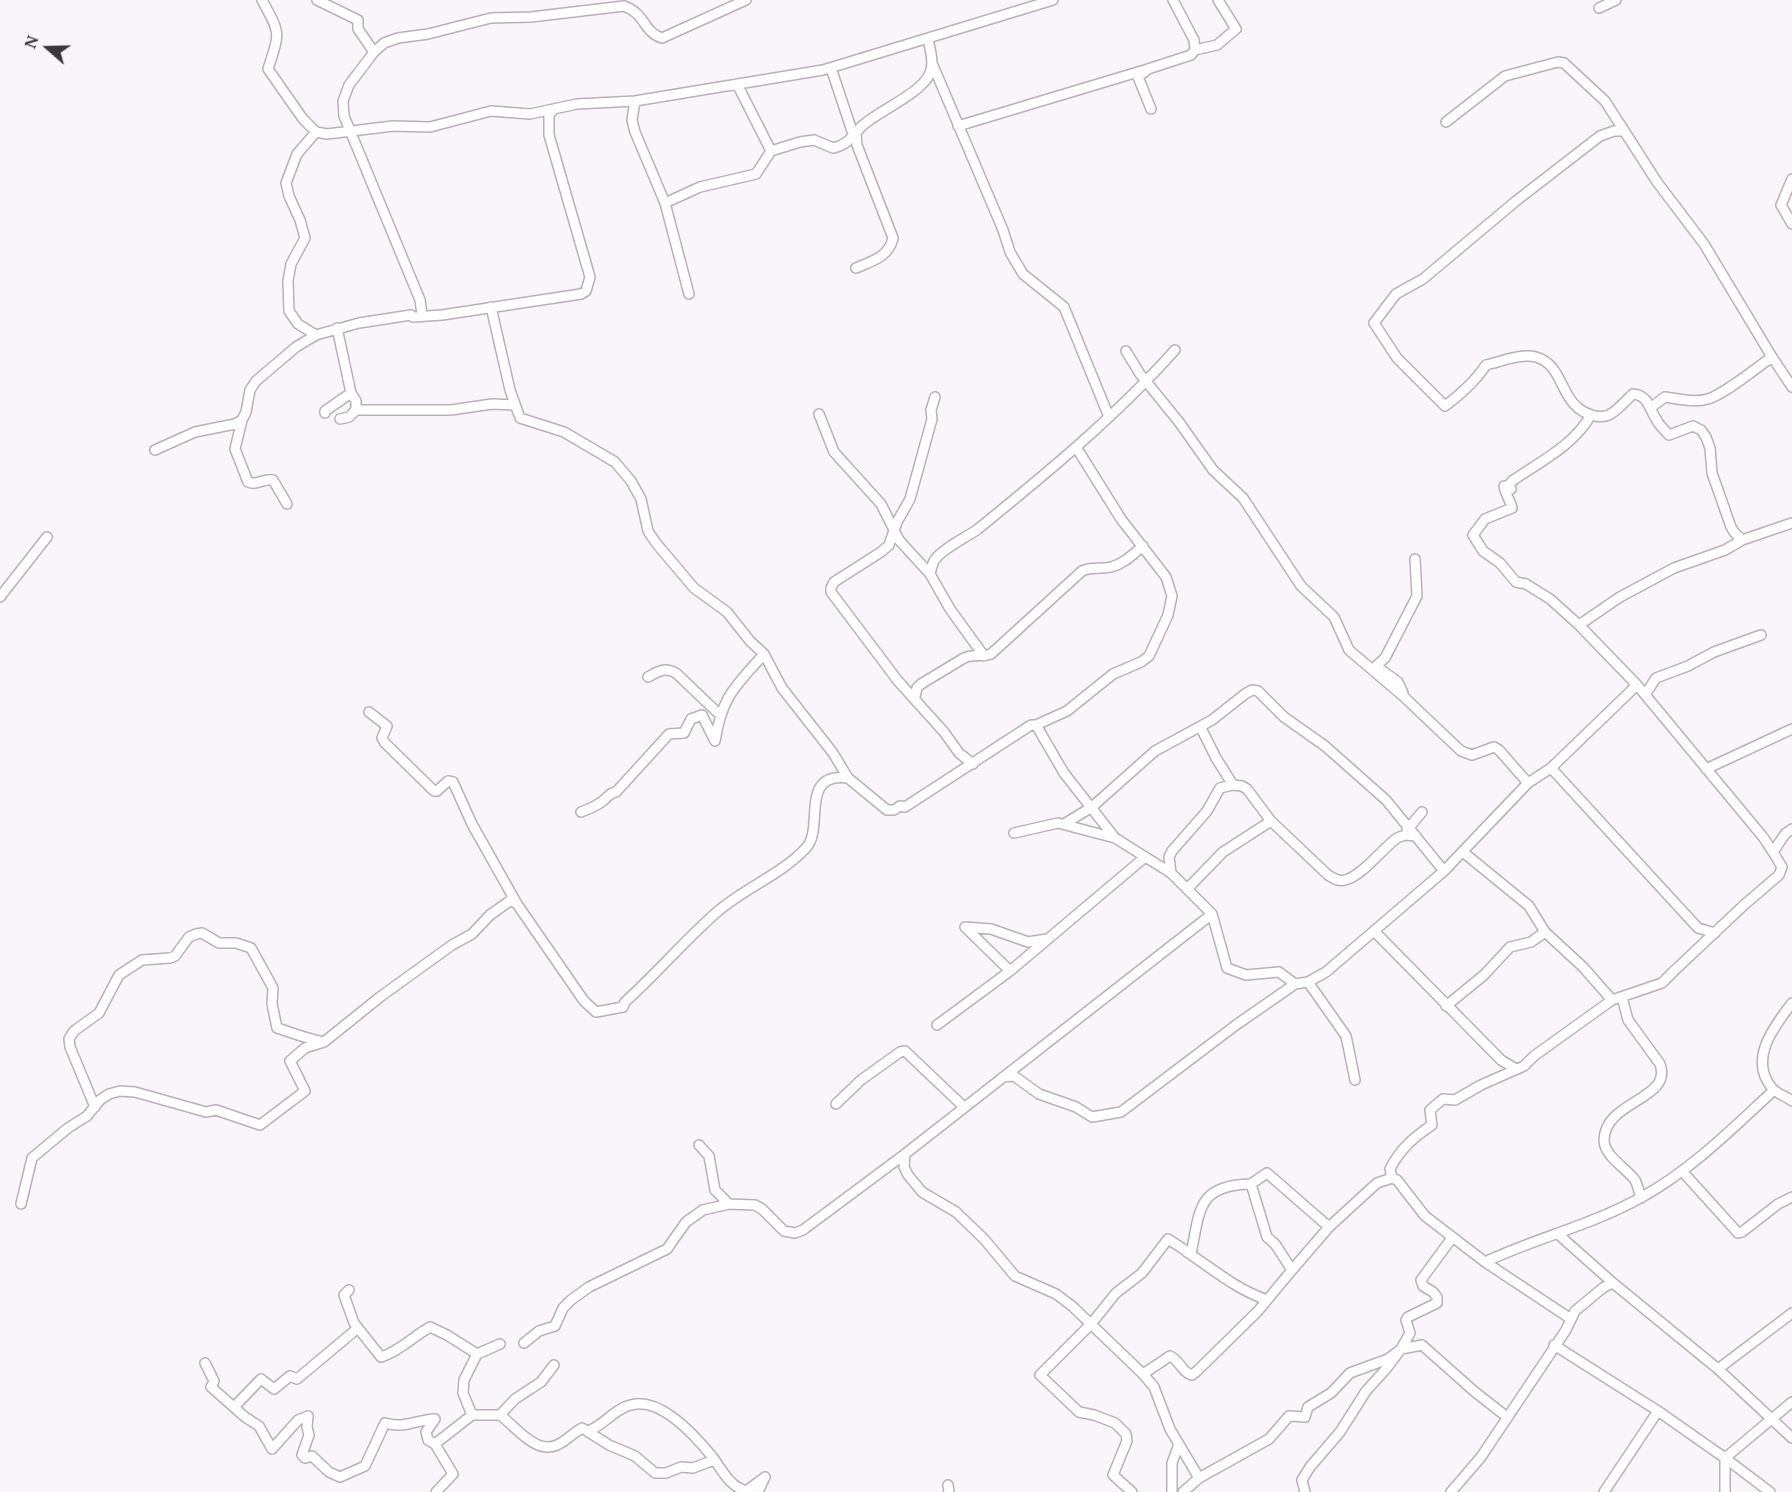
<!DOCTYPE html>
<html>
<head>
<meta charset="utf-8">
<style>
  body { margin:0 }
  #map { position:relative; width:1792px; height:1492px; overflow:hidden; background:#faf5fa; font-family:"PT Serif",serif }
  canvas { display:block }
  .north { position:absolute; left:18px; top:18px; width:60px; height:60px; -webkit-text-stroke:4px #faf5fa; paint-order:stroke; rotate:290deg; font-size:16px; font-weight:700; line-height:24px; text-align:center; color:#393739 }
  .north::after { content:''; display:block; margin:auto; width:21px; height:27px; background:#393739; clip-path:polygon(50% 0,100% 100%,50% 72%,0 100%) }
</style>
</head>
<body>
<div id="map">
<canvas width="1792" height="1492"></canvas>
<div class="north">N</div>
</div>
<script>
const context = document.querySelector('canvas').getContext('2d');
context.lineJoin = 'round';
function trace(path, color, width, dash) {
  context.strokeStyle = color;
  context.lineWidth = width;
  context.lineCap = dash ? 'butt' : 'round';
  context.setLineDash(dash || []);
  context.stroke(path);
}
const minor = new Path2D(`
  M262 0C281 35 280 31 268 69L303 119 316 132 327 134 393 126 430 127 491 111 530 114 577 104 635 101 823 70 1053 0
  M317 0 358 20V29L374 52
  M1599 8 1616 0
  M1195 50 1217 45 1236 29 1218 0
  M932 63 1003 230 1010 252 1023 274 1064 307 1109 417
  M831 68 852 131 856 134 857 145 893 238C889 257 872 261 856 268
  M737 84 771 151
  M635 101 632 120 635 132 665 203 689 294
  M1151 109 1138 77 1148 69 1191 55 1195 50 1194 40 1173 0
  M1446 122 1505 76 1558 62 1564 63 1605 101 1657 182 1704 244 1772 357 1792 387
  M958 126 1148 69
  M1624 131H1614L1600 136 1516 201 1423 279 1396 294 1374 323 1397 358 1445 406C1461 394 1475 382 1486 365 1500 362 1521 353 1536 357 1567 366 1558 408 1595 416 1601 417 1607 417 1612 413 1620 408 1626 400 1633 394 1648 395 1649 408 1656 419 1659 425 1664 430 1669 435L1693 426 1701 430 1706 437 1710 448 1712 473 1731 527 1734 532 1742 540
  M1792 179 1781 205 1792 224
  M665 203 700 187 756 174 771 151 800 142 814 140 833 148C848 145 853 135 862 126 878 111 920 94 929 75 935 64 930 50 928 39
  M491 307 510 390 520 418 564 432 615 462 631 481 641 499 648 531 656 543 694 588 727 612 750 641 764 654 782 688 833 753 848 778 887 810H894L900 806 905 807 1031 725H1036L1064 773 1115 838 1171 873 1212 914
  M422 315 420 300 344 116 343 101 349 85 374 52 384 43 398 38 428 34 491 18 531 17 624 6C646 14 643 32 662 38L746 0
  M337 328 351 393 356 401V410L349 417 340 419
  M316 335 298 324 289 311 288 281 291 264 305 238 300 220 289 196 286 183 297 154 316 132
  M1126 351 1140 374 1179 422 1213 470 1243 498 1301 586 1334 617 1349 650 1403 696 1461 751 1472 755 1494 747 1499 750 1528 783
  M935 397 931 410 932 419 910 499 897 522 889 545 881 552 834 582 831 588V592L898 681 944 732 959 753 973 764
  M1650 408 1665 397C1679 399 1694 403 1708 399 1725 394 1756 368 1772 357
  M356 410H451L492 404 515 405
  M325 413V411L351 393
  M819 414 834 452 881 504 899 540 930 574 950 609 984 656
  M1591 415C1573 446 1541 461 1512 481L1509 485 1511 489 1504 486C1505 494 1510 499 1512 508L1485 519 1473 535 1483 551 1500 563 1516 582 1526 584 1550 599 1579 625 1637 685
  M242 420 235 449 248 482C256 486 264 478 273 480L287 504
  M155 450 195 432 235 424 242 420 246 412 250 390 256 381 296 347 316 335 359 323 411 315 413 317 442 315 581 294 586 291 590 277 549 135V115L554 109
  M930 574C931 570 932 565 934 561 940 550 967 537 978 529 1047 473 1116 416 1175 350
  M0 597 47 537
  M1579 625 1620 597 1674 568 1725 550 1742 540 1792 523
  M648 677C659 671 664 667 676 673L720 715
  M1403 693 1398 682 1376 666 1385 658 1417 596 1415 559
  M1645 695 1656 678 1688 666 1714 652 1761 635
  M915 697 917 688 921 684 964 658C973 654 982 657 991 654L1082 571C1093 566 1100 570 1111 567 1124 564 1133 554 1143 546
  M369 712 387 726 382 738 385 743 434 791H437L448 781 453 782 472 824 517 904 584 1001 596 1012 623 1007 625 1002C657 973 685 940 717 912 744 888 781 875 806 848 825 828 798 772 848 778
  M1036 725 1067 711 1113 674 1141 662 1149 656 1168 615 1172 596 1166 577 1121 519 1076 447
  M1203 732 1216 758 1233 785
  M1551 768 1698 928 1715 933
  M1706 769 1792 729
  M581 812C589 809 597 806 604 800 609 796 609 793 616 792L669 734 684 733 691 719 702 715 715 741C722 696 735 687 764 654
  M1064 824 1092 807 1155 751 1212 720 1245 694 1252 690 1258 691 1284 717 1325 746 1386 800 1444 871
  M1407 830 1422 812
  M1014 833 1058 823 1115 838
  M1463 852 1529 906 1545 932 1583 967 1612 1000
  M1171 873 1169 857 1172 851 1207 811 1220 788 1233 785 1242 786 1247 789 1271 821 1328 875C1333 878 1338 882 1345 880 1362 876 1382 849 1397 838L1405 835 1416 836
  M1188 888 1223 852 1271 821
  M1374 931 1501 1060 1516 1069
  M1010 971 965 927 991 929 1028 942 1047 939
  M1308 982 1346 1036 1355 1080
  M1622 997 1628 1020 1660 1064C1673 1100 1605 1100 1604 1140 1604 1156 1626 1168 1635 1180 1638 1186 1639 1192 1641 1198
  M1792 1003C1774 1027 1748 1059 1772 1088 1777 1094 1786 1096 1792 1101
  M1446 1006 1484 975 1510 947 1531 942 1545 932
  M937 1025 1010 971 1144 858
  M1003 1077 1014 1076 1039 1094 1076 1107 1092 1117 1121 1112 1236 1025 1295 984
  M836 1104 861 1080 900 1052 905 1051 964 1107
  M95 1107 70 1047 69 1039 74 1031 99 1013 119 975 142 960 170 958 175 956 189 937 196 934 202 933 219 943H236L251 948 273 988 272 1004 277 1028C293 1033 308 1039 324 1042
  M699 1145 709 1156 715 1190 729 1204
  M905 1154 904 1167 908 1175 922 1192 956 1212 984 1239 1015 1276 1056 1294 1072 1306 1143 1374 1154 1387 1170 1429 1199 1478
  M1682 1171 1738 1233 1742 1232 1778 1204 1792 1197
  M1392 1178 1390 1169C1400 1149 1414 1137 1432 1125L1430 1110 1443 1099 1455 1100 1481 1085 1524 1066 1534 1056 1612 1000 1662 983 1674 971 1744 905 1779 875 1782 867 1773 852
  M1251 1184 1267 1173 1329 1227
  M21 1204 32 1158 68 1128 87 1116 100 1100 109 1094 120 1091 135 1092 206 1112 216 1110 260 1125 305 1091 290 1061 305 1048 324 1042 380 997 452 945 472 934 490 915 511 900 517 904
  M1559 1235 1613 1283 1718 1369 1792 1438
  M1187 1252C1214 1270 1236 1289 1267 1300
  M1485 1262 1571 1319
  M349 1290 344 1295 354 1323 381 1357C398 1352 414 1336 430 1327L447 1335 477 1354
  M524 1343 539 1331 555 1326 563 1308 571 1300 589 1287 667 1249 686 1222 703 1210 729 1204 755 1205 762 1209 784 1231 795 1233 803 1230 905 1154 1212 914 1227 968 1246 975 1279 972 1295 984 1308 982 1326 972 1444 871 1528 783 1551 768 1637 685 1763 837 1773 852 1785 834 1792 829
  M1554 1345 1658 1411 1725 1458V1492
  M205 1363 214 1381 211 1387 245 1417 259 1426 272 1449 298 1420 308 1416 307 1427 309 1435 302 1455 305 1458 312 1456 329 1472 340 1477 365 1466 385 1423C404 1429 416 1420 435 1419L426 1432 428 1440 435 1444 453 1474 436 1492
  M1718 1369 1792 1313
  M1143 1374 1170 1356C1180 1360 1181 1372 1192 1375L1197 1371 1258 1311 1292 1270
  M235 1406 261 1379 274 1389 290 1376 297 1379 358 1328
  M472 1415 463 1393 464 1380 477 1354 500 1344
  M500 1415C515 1426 536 1455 557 1445 566 1441 573 1433 582 1428L609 1445 635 1456 655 1473H666L681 1467 693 1468 714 1460
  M588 1431C605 1425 616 1406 636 1404 665 1401 698 1439 714 1459 723 1472 730 1486 746 1491L765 1477 758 1492
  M435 1444 472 1415H500L515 1399 541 1382 554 1365
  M948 1485 949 1492
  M1132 1492 1113 1475 1127 1441 1126 1434 1115 1423 1094 1415 1079 1412 1040 1375 1091 1324 1116 1293 1142 1273 1168 1239 1191 1254C1200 1210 1197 1185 1251 1184L1267 1237 1275 1244 1292 1270 1329 1227 1377 1183 1392 1178 1397 1180 1425 1216 1485 1262C1536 1238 1592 1225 1642 1197 1691 1170 1732 1129 1773 1091
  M1172 1492V1463L1179 1444
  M1183 1492 1199 1478 1269 1439 1289 1416 1305 1417 1308 1407 1331 1393 1350 1373 1388 1359 1401 1349 1410 1333 1406 1320 1408 1317 1437 1303V1297L1433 1292 1423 1286 1421 1280 1452 1238
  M1305 1492 1302 1480 1310 1467 1340 1432 1366 1391 1386 1369 1401 1349 1422 1345 1475 1392 1507 1417
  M1451 1492 1481 1457 1566 1330 1575 1311 1604 1287 1613 1283
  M1604 1492 1658 1411
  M1770 1492 1725 1458 1792 1402`);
trace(minor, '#b6b2b6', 12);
trace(minor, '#fff', 9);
</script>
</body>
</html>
